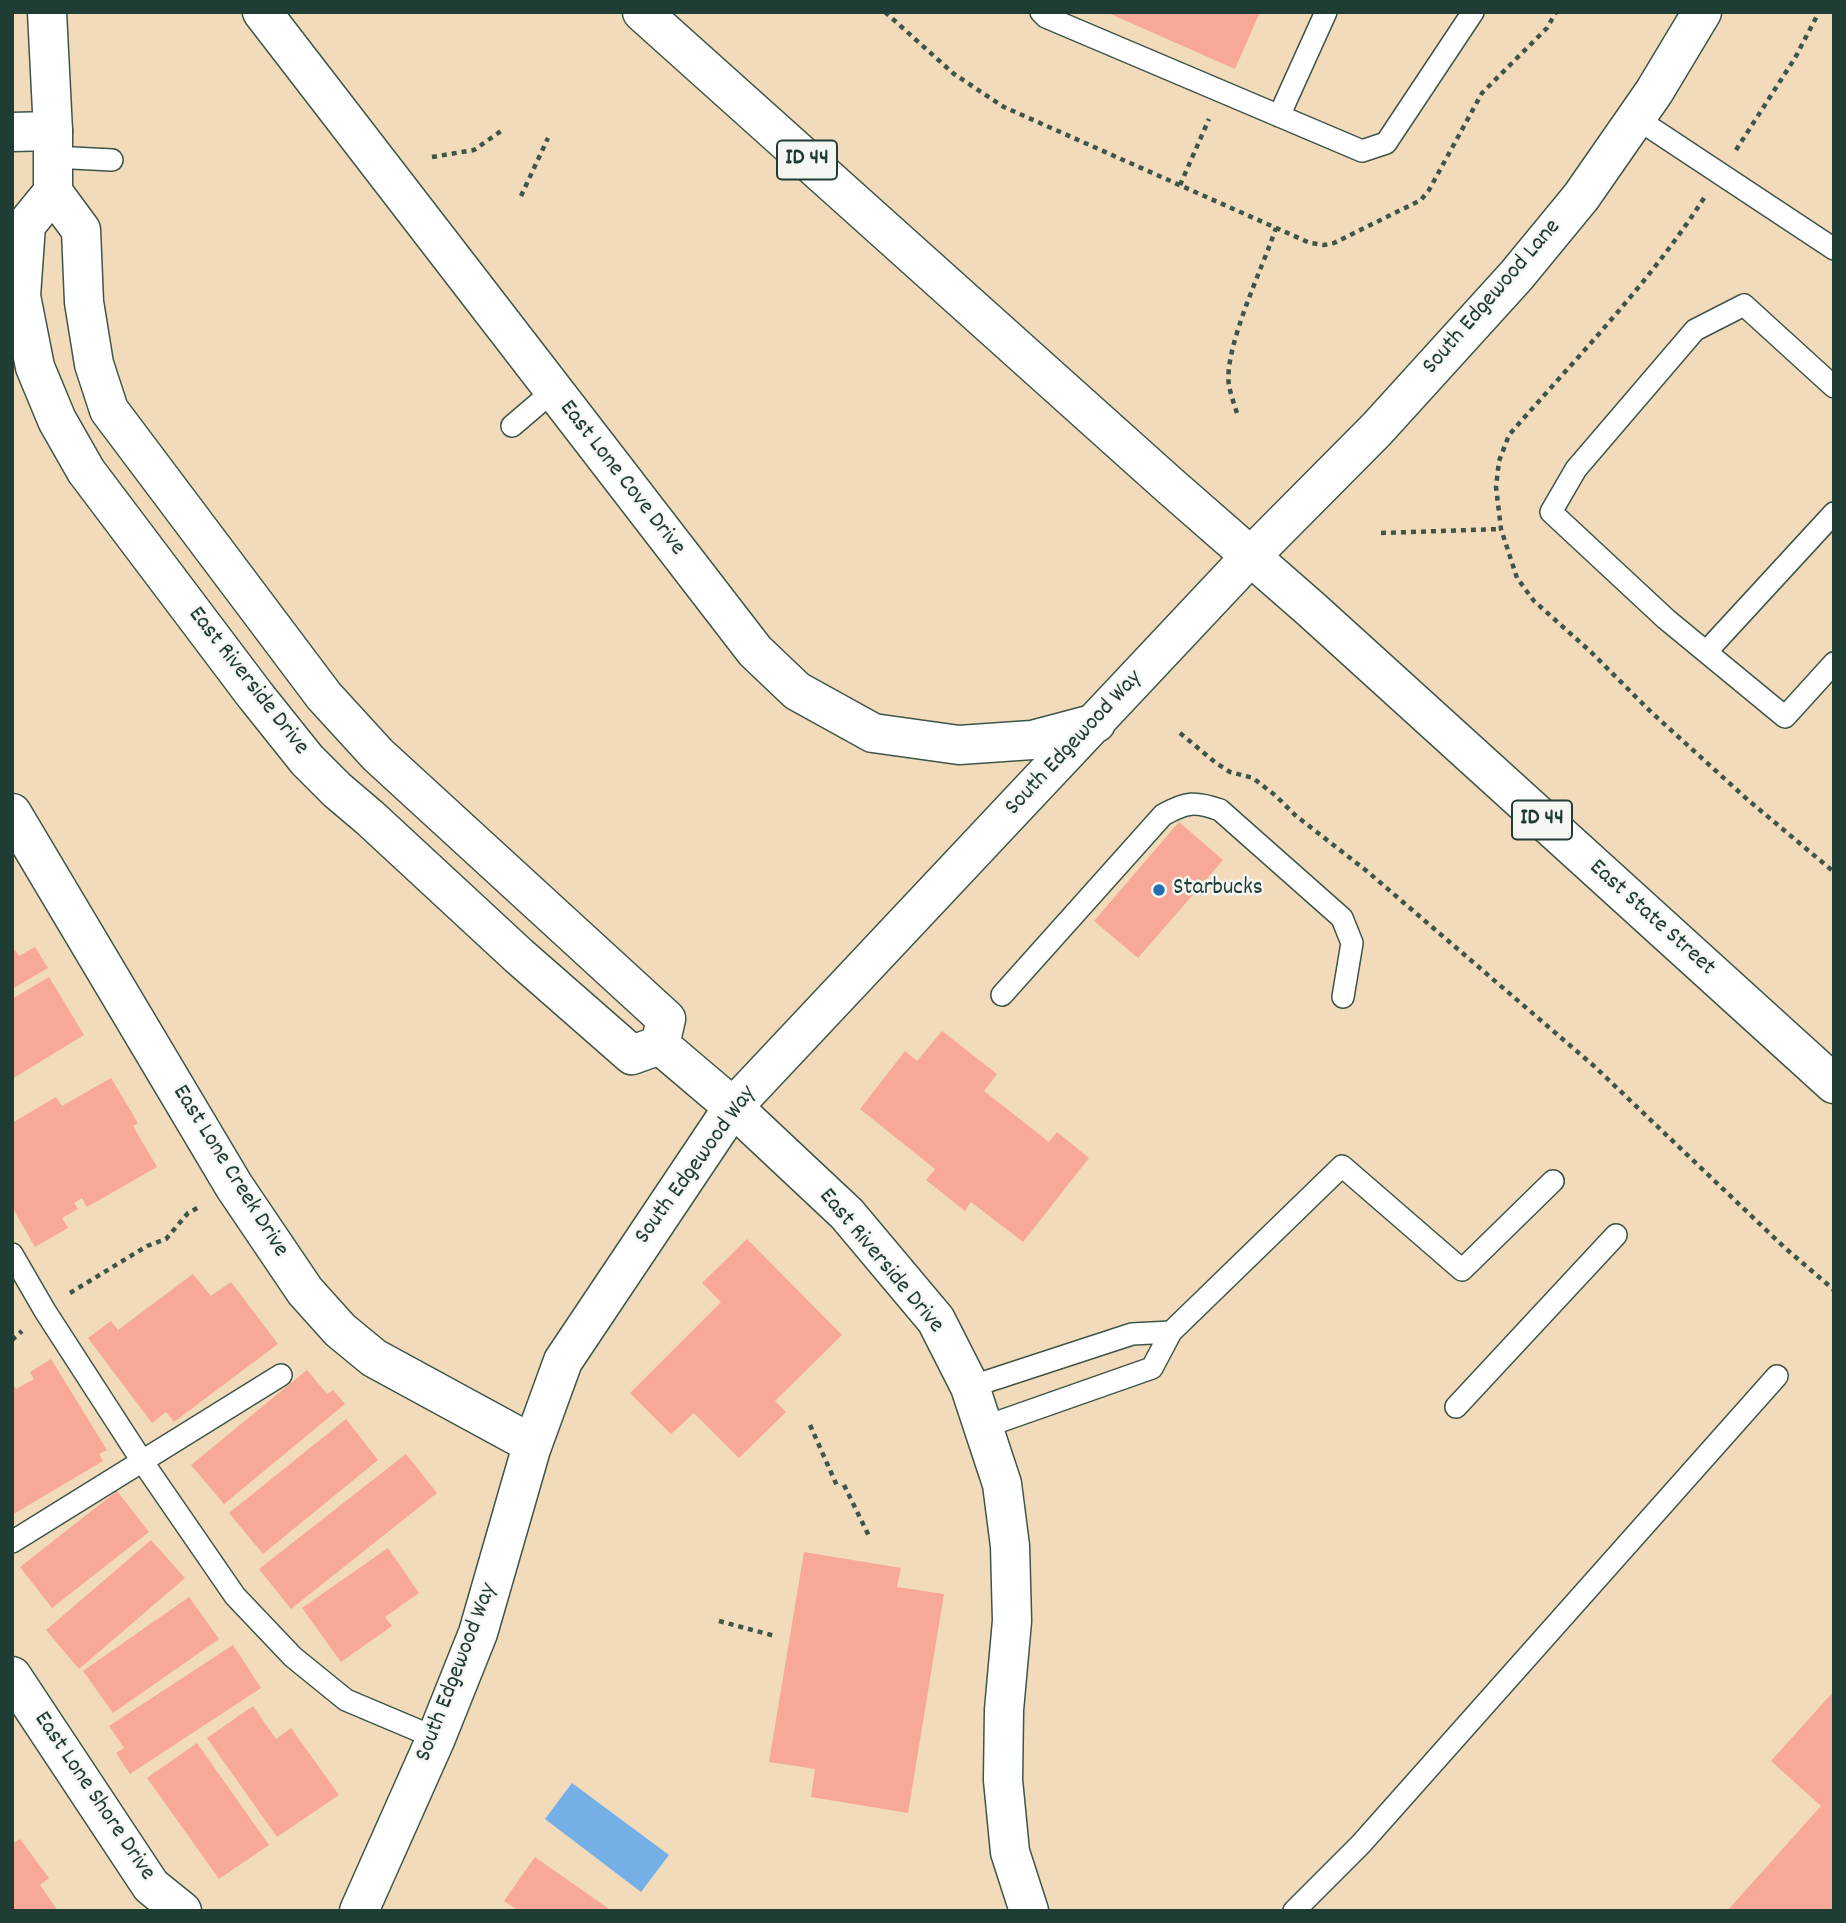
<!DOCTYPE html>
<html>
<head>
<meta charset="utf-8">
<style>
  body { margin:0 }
  #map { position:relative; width:1846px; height:1923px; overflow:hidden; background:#f1dbba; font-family:Dekko,sans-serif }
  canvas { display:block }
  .frame { position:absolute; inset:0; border:14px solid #1f3d34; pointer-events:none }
</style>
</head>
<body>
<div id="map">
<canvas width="1846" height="1923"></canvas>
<div class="frame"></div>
</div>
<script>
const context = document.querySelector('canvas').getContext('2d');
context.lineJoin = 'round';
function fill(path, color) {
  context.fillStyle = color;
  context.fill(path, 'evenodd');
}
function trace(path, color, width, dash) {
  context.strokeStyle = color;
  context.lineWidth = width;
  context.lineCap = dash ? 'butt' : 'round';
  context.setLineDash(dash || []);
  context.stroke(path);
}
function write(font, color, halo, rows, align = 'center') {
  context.font = font + ' Dekko,sans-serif';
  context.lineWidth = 5;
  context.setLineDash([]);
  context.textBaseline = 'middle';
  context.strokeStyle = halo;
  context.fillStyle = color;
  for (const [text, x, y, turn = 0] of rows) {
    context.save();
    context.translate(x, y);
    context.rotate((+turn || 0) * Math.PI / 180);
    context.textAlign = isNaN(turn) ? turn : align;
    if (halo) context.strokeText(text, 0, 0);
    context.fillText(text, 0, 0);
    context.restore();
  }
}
fill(new Path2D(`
  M572 1783 669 1855 641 1892 545 1819Z`), '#74afe5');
fill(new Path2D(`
  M1106 12H1260L1235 69Z
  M1179 822 1223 860 1138 958 1094 921Z
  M12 946 19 956 35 947 48 968 12 989Z
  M49 977 84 1035 12 1079V999Z
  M942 1031 997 1074 984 1091 1049 1142 1057 1132 1089 1158 1023 1242 971 1202 965 1211 926 1180 935 1169 860 1109 905 1051 917 1061Z
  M111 1078 138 1123 133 1126 157 1167 87 1207 82 1198 74 1203 78 1209 62 1218 68 1228 35 1247 12 1207V1123L56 1097 62 1106Z
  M747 1239 842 1335 775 1401 786 1412 739 1458 694 1413 671 1434 630 1393 721 1302 702 1283Z
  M193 1274 211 1296 231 1282 278 1344 174 1422 166 1412 152 1423 88 1338 111 1321 118 1330Z
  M51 1359 107 1450 99 1454 103 1461 12 1515V1383L16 1389 34 1379 30 1372Z
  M307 1370 327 1394 333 1390 345 1404 224 1504 191 1465Z
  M346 1419 378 1460 263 1554 229 1513Z
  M406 1454 437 1493 291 1609 259 1569Z
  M117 1491 149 1532 52 1608 20 1567Z
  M151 1540 185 1578 79 1669 46 1630Z
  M388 1548 419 1593 385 1617 392 1626 341 1662 302 1608Z
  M804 1552 901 1568 897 1587 944 1594 908 1813 811 1797 815 1769 769 1762Z
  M189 1597 219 1639 113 1713 83 1671Z
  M233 1645 261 1688 130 1774 116 1753 124 1748 109 1726Z
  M1834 1691V1911H1727L1821 1806 1771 1761Z
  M253 1706 276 1739 291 1728 339 1795 277 1837 207 1738Z
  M197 1743 269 1845 219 1879 147 1778Z
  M20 1839 49 1878 40 1885 58 1911H12V1844Z
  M535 1857 612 1911H519L504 1901Z`), '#f8a896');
const lane = new Path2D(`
  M1041 12 1046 17 1362 151 1386 143 1473 12
  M1279 116 1326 12
  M1636 118 1834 249
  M53 157 112 160
  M1834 387 1744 305 1695 330 1576 469 1551 512 1666 619 1785 717 1834 663
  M512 426 553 391
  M1706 652 1834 513
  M1002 995 1163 815C1186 802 1195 801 1220 810L1342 918 1352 943 1343 997
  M12 1254 45 1311 142 1461 235 1596 293 1657 346 1700 436 1738
  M970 1387 1132 1334 1171 1332
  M1456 1407 1616 1235
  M984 1427 1152 1368 1171 1332 1342 1166 1462 1270 1553 1181
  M12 1542 281 1375
  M1294 1911 1361 1844 1777 1376`);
const street = new Path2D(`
  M12 132 53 131
  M12 813 234 1186 305 1291 340 1330 374 1358 532 1444
  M12 1676 151 1886 182 1911
  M359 1911 436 1738 478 1633 531 1449 563 1361 733 1107`);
const secondary = new Path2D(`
  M47 12 53 131V192L81 230 84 302 94 364 109 410 324 696 378 755 666 1019 660 1045
  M262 12 755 651 797 691 873 733 959 745 1032 740 1096 723
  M53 192 26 225 21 296 35 367 57 420 86 471 255 695 307 760 337 790 370 818 519 956 632 1055 660 1045
  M660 1045 733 1107 847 1214 936 1320 970 1387 1002 1484 1010 1546 1012 1621 1004 1710 1003 1780 1010 1852 1029 1911
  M733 1107 1251 556 1377 429 1516 276 1581 197 1654 92 1702 12`);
const highway = new Path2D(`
  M642 12 1168 484 1312 610 1834 1084`);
trace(lane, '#3e5548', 24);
trace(street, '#3e5548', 41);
trace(secondary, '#3e5548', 41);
trace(highway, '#3e5548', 41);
trace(new Path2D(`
  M885 12 954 74 1004 107 1310 243 1324 245 1334 243 1421 200 1429 190 1482 93 1547 28 1556 12
  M1736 150 1795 58 1819 12
  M432 157 474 150 501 131
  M1180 185 1209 119
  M521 196 548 138
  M1704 198C1649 284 1576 358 1509 435L1499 461 1496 487 1501 529 1517 578 1534 601 1591 652 1651 712 1748 800 1834 872
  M1237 413C1234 404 1231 395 1229 386 1223 349 1263 267 1276 228
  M1381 533 1501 529
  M1180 733 1216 763 1230 772 1253 778 1276 796 1295 815 1368 872 1594 1066 1784 1247 1834 1290
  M70 1293 147 1246 166 1239 188 1213 201 1206
  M12 1340 22 1331
  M810 1425 838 1488
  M844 1485 869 1536
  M719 1621 775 1636`), '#3e5548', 4.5, [5, 5]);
trace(lane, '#fff', 21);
trace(street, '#fff', 38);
trace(secondary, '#fff', 38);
trace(highway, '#fff', 38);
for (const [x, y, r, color] of [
  [1159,890,7,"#1f6fb2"]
]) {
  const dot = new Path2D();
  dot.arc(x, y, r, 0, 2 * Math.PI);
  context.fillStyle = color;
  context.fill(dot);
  trace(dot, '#f6f6f2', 2.5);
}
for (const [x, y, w] of [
  [807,160,60],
  [1542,820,60]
]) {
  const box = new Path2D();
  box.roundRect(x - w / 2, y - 19.5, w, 39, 5);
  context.fillStyle = '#f6f6f2';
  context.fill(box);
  trace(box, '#1f3d34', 2);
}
write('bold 23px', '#1f3d34', null, [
  ["ID 44",807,160],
  ["ID 44",1542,820]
]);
write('24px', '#1f3d34', '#f6f6f2', [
  ["South Edgewood Lane",1493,298,-49],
  ["East Lone Cove Drive",621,479,52],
  ["East Riverside Drive",247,682,52],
  ["South Edgewood Way",1075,744,-47],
  ["East State Street",1651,919,42],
  ["South Edgewood Way",697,1166,-54],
  ["East Lone Creek Drive",229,1172,58],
  ["East Riverside Drive",880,1262,50],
  ["South Edgewood Way",458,1673,-69],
  ["East Lone Shore Drive",93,1797,56]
]);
write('24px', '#1f3d34', '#f6f6f2', [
  ["Starbucks",1173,890]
], 'left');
</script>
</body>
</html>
